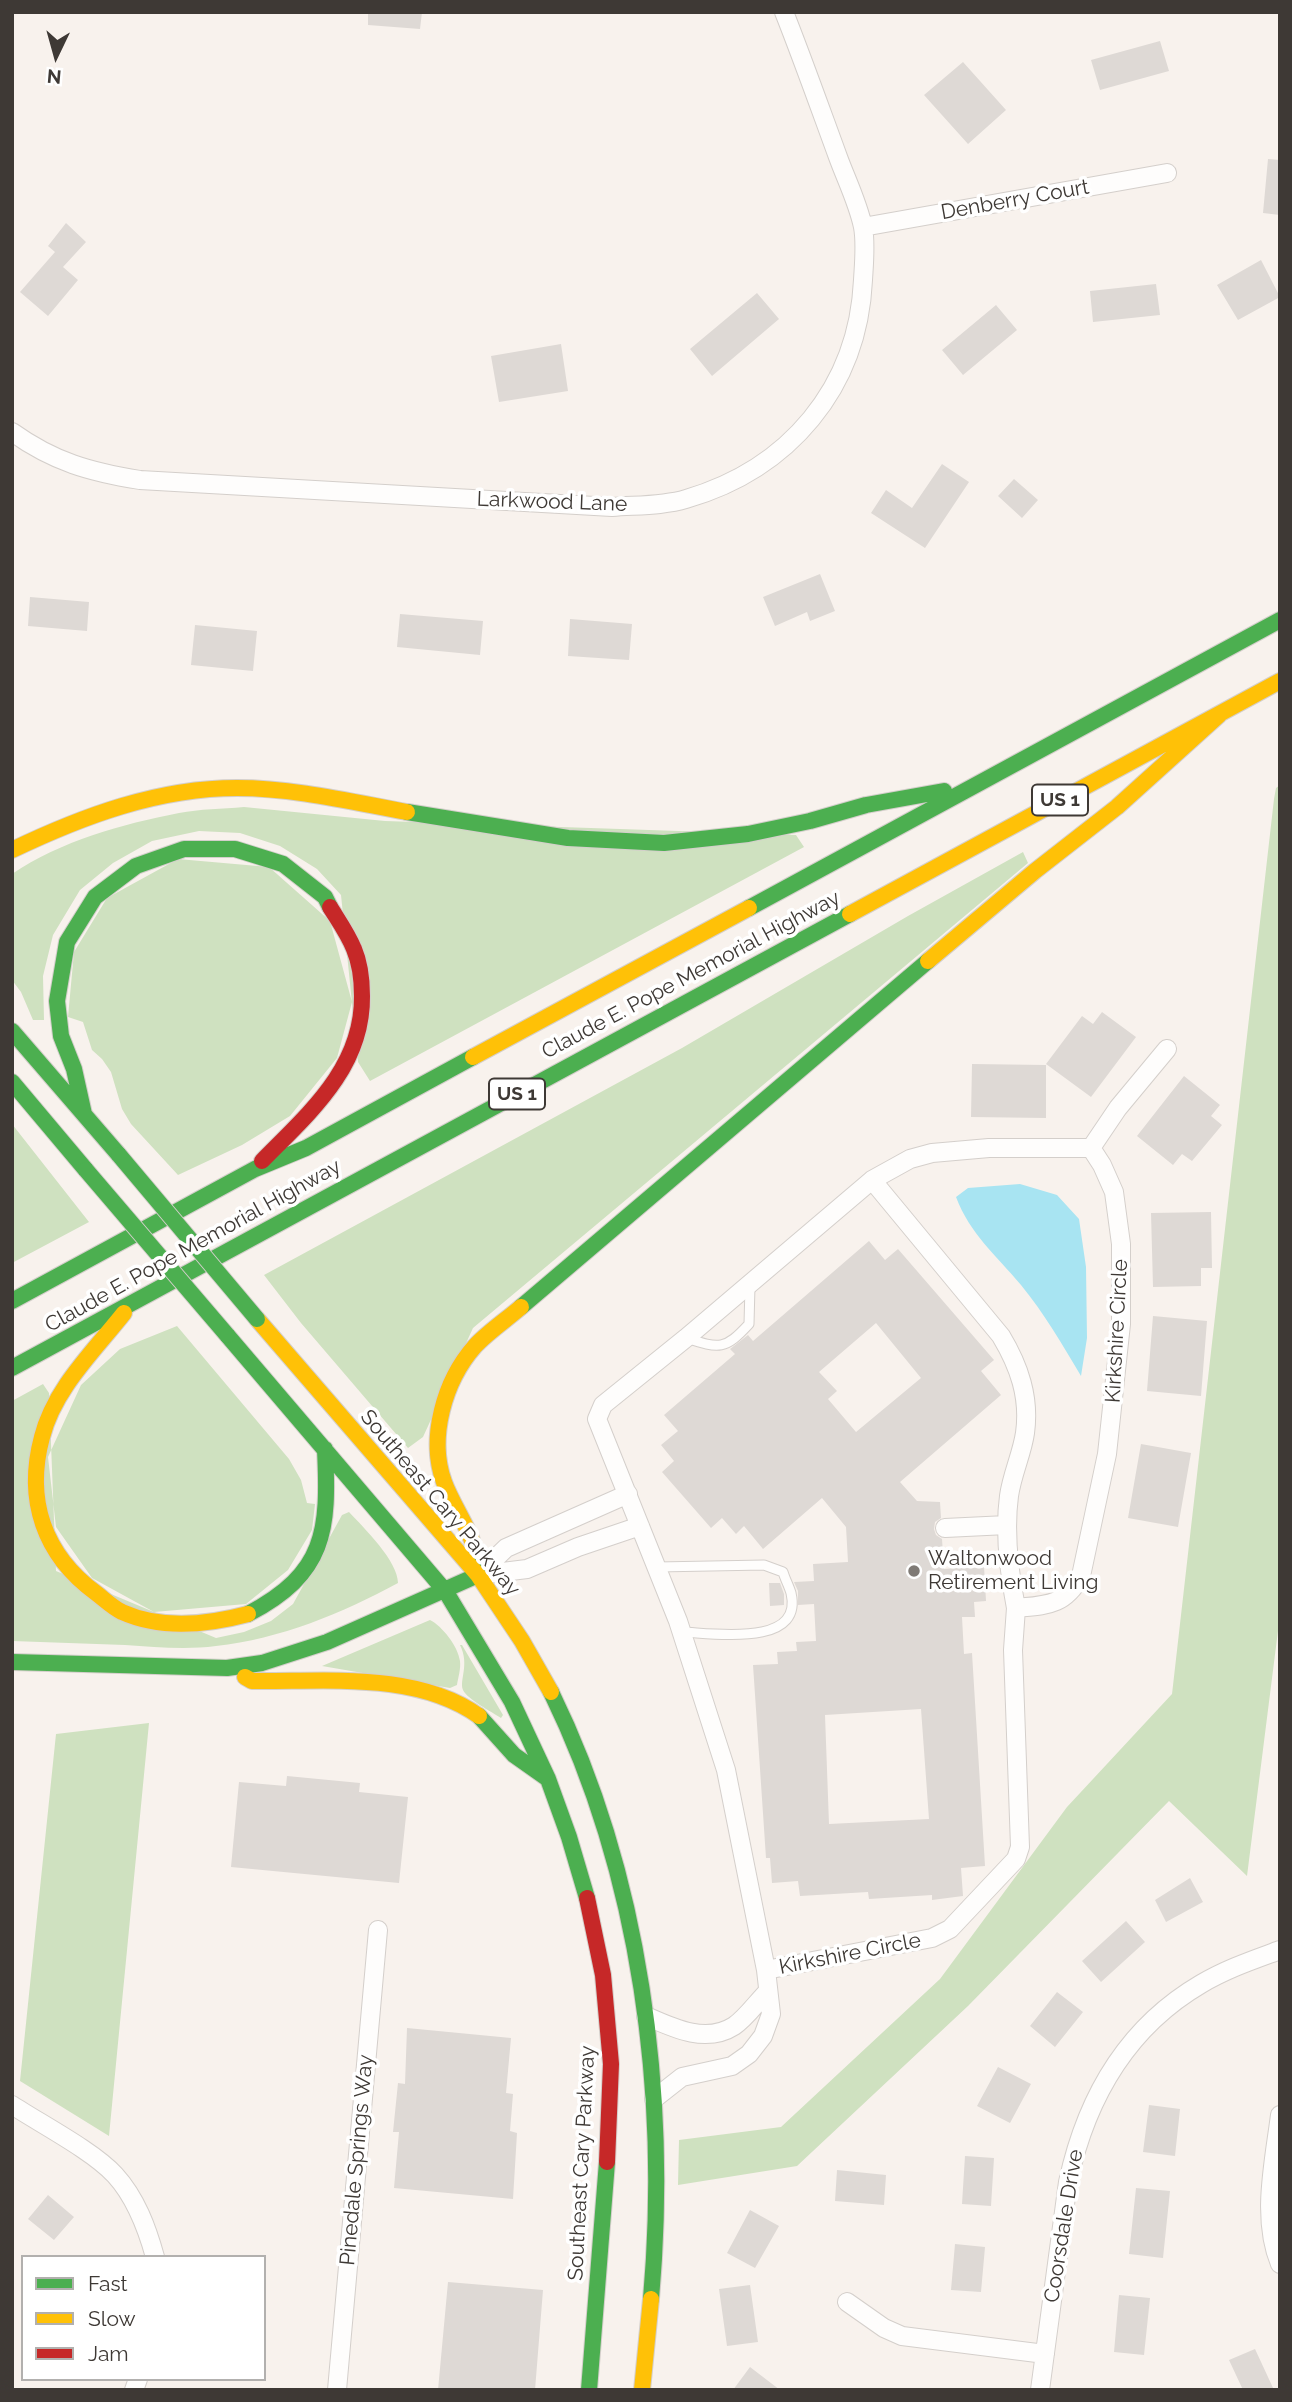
<!DOCTYPE html>
<html>
<head>
<meta charset="utf-8">
<style>
  body { margin:0 }
  #map { position:relative; width:1292px; height:2402px; overflow:hidden; background:#f8f2ed; font-family:Raleway,sans-serif }
  canvas { display:block }
  .frame { position:absolute; inset:0; border:14px solid #3e3935; pointer-events:none }
  .legend { position:absolute; left:21px; top:2255px; width:245px; height:126px; box-sizing:border-box; background:#fff; border:2px solid #b2b0ae; margin:0; padding:9px 12px; list-style:none; font-size:21px; color:#3e3935 }
  .legend li { display:flex; align-items:center; gap:14px; height:35px }
  .legend b { width:35px; border:2px solid #b2b0ae }
  .north { position:absolute; left:21px; top:21px; width:70px; height:70px; -webkit-text-stroke:5px #fff; paint-order:stroke; rotate:185deg; font-size:19px; font-weight:700; line-height:28px; text-align:center; color:#3e3935 }
  .north::after { content:''; display:block; margin:auto; width:24px; height:32px; background:#3e3935; clip-path:polygon(50% 0,100% 100%,50% 72%,0 100%) }
</style>
</head>
<body>
<div id="map">
<canvas width="1292" height="2402"></canvas>
<div class="frame"></div>
<ul class="legend">
<li><b style="height:9px;background:#4caf50"></b>Fast</li>
<li><b style="height:9px;background:#ffc107"></b>Slow</li>
<li><b style="height:9px;background:#c62828"></b>Jam</li>
</ul>
<div class="north">N</div>
</div>
<script>
const context = document.querySelector('canvas').getContext('2d');
context.lineJoin = 'round';
function fill(path, color) {
  context.fillStyle = color;
  context.fill(path, 'evenodd');
}
function trace(path, color, width, dash) {
  context.strokeStyle = color;
  context.lineWidth = width;
  context.lineCap = dash ? 'butt' : 'round';
  context.setLineDash(dash || []);
  context.stroke(path);
}
function write(font, color, halo, rows, align = 'center') {
  context.font = font + ' Raleway,sans-serif';
  context.lineWidth = 7;
  context.setLineDash([]);
  context.textBaseline = 'middle';
  context.strokeStyle = halo;
  context.fillStyle = color;
  for (const [text, x, y, turn = 0] of rows) {
    context.save();
    context.translate(x, y);
    context.rotate((+turn || 0) * Math.PI / 180);
    context.textAlign = isNaN(turn) ? turn : align;
    if (halo) context.strokeText(text, 0, 0);
    context.fillText(text, 0, 0);
    context.restore();
  }
}
fill(new Path2D(`
  M1280 785V1615L1247 1876 1169 1801 968 2006 797 2166 678 2185 679 2140 781 2127 940 1979 1067 1807 1172 1694 1274 799 1276 788Z
  M244 807 385 821 796 835 804 847 370 1081 358 1062 341 895 317 869 280 846 240 833 199 831 152 841 113 863 80 890 53 935 43 976 44 1020H33L21 992 12 980V874C61 841 122 824 179 813 200 809 222 809 244 807Z
  M1023 852 1028 863 473 1328 423 1437 408 1448 301 1323 264 1275 682 1048 908 916Z
  M178 859 269 867 330 921 352 1002 337 1058 290 1116 242 1145 178 1175 131 1124 122 1109 111 1072 102 1059 92 1050 83 1022 68 1017 74 952 107 898Z
  M12 1124 89 1222 12 1263Z
  M177 1326 289 1459 301 1480 307 1503 315 1504 312 1530 288 1570 246 1604 154 1612 92 1578 56 1527 48 1457 81 1385 120 1349Z
  M43 1384 49 1393 56 1571 216 1638 244 1632 271 1621 293 1604 342 1515 349 1512C364 1528 398 1561 398 1583 343 1613 280 1639 216 1646 186 1650 155 1647 125 1645 87 1644 50 1642 12 1641V1401Z
  M430 1620C442 1626 458 1646 460 1661 461 1669 458 1678 457 1685L450 1688 322 1666Z
  M460 1645H462L503 1715 501 1718C492 1712 467 1699 463 1690 459 1680 470 1665 460 1645Z
  M149 1723 109 2136 20 2081 56 1734Z`), '#cfe1c0');
fill(new Path2D(`
  M1020 1184 1057 1195 1079 1219 1086 1267 1087 1338 1081 1376C1062 1344 1044 1313 1021 1285 996 1255 970 1234 956 1197L968 1188Z`), '#a8e4f2');
fill(new Path2D(`
  M368 12H422L420 29 368 25Z
  M1160 41 1169 71 1100 90 1091 60Z
  M963 62 1006 110 968 144 924 95Z
  M1268 159 1280 160V215L1263 213Z
  M66 223 86 242 63 267 78 280 48 316 20 292 55 252 48 246Z
  M1261 260 1280 297 1238 320 1217 285Z
  M1156 284 1160 315 1093 322 1090 291Z
  M757 293 779 319 712 376 690 349Z
  M996 305 1017 330 963 375 942 350Z
  M561 344 568 391 499 402 491 356Z
  M942 464 969 482 925 548 871 513 886 490 912 508Z
  M1014 479 1038 500 1022 518 998 496Z
  M820 574 835 611 810 621 807 612 775 626 763 597Z
  M30 597 89 602 87 631 28 626Z
  M400 614 483 621 480 655 397 647Z
  M570 619 632 624 629 660 568 656Z
  M195 625 257 631 253 671 191 665Z
  M1102 1012 1136 1037 1091 1097 1046 1064 1082 1016 1093 1024Z
  M972 1064 1046 1065V1118L971 1117Z
  M1184 1076 1220 1105 1211 1116 1222 1125 1192 1161 1182 1154 1173 1165 1137 1136Z
  M1211 1212 1212 1268H1201V1286L1153 1287 1151 1213Z
  M869 1241 885 1260 898 1249 994 1360 981 1371 1001 1395 900 1482 917 1501 940 1502 941 1518 935 1522 934 1529 936 1535 942 1539 944 1569 984 1566 986 1601 974 1602 975 1617H962L964 1654 972 1653 985 1866 961 1868 963 1896 932 1900V1895L869 1899 868 1892 800 1896 798 1881 772 1883 770 1858H766L753 1665 778 1664 777 1652 797 1651 796 1642 816 1641 814 1604 798 1605V1591L794 1582 814 1581 813 1564 848 1562 846 1527 822 1498 763 1549 744 1526 736 1534 722 1518 711 1528 662 1472 674 1461 661 1445 678 1431 664 1415 735 1354 730 1349 748 1335 753 1341ZM876 1323 921 1378 856 1432 828 1399 837 1391 819 1372ZM921 1709 929 1819 829 1824 825 1715Z
  M1153 1316 1207 1321 1201 1396 1147 1391Z
  M1141 1444 1191 1453 1178 1527 1128 1518Z
  M769 1583H780L784 1594V1605L770 1606Z
  M287 1776 360 1783 359 1792 408 1797 399 1883 231 1867 239 1782 286 1786Z
  M1190 1878 1203 1902 1166 1922 1155 1900Z
  M1126 1921 1145 1942 1101 1982 1082 1961Z
  M1057 1992 1083 2012 1055 2047 1030 2026Z
  M407 2028 511 2038 506 2093 513 2094 510 2131 517 2133 513 2199 394 2188 399 2132H393L398 2083 405 2084Z
  M998 2067 1031 2084 1010 2123 977 2106Z
  M1149 2105 1180 2109 1175 2156 1143 2152Z
  M965 2156 994 2158 991 2206 962 2204Z
  M837 2170 886 2175 884 2205 835 2201Z
  M1136 2188 1170 2191 1163 2258 1129 2254Z
  M48 2195 74 2217 54 2240 28 2219Z
  M750 2210 779 2226 755 2268 727 2253Z
  M955 2244 985 2247 981 2292 951 2290Z
  M448 2282 543 2290 535 2390H438Z
  M750 2285 758 2342 727 2346 719 2289Z
  M1119 2295 1150 2298 1144 2355 1114 2352Z
  M1255 2349 1274 2390H1243L1229 2360Z
  M750 2367 780 2390H733Z`), '#ded9d5');
const lane = new Path2D(`
  M686 1338C720 1349 725 1350 749 1324L750 1286
  M657 1567 764 1565 783 1572C785 1579 789 1586 791 1593 804 1648 712 1633 682 1632`);
const street = new Path2D(`
  M863 227 1167 173
  M12 432C54 462 90 472 140 480L612 507C636 505 663 506 686 499 789 469 858 388 863 280 864 263 866 243 863 227 858 203 846 179 838 157 820 108 803 60 784 12
  M1091 1148 1118 1108 1167 1049
  M872 1180 1001 1336C1019 1366 1030 1397 1025 1433 1022 1454 1012 1474 1009 1496 1004 1533 1009 1572 1016 1608
  M945 1528 1007 1525
  M478 1575 506 1548 628 1494
  M478 1575 527 1569 578 1547 640 1526
  M766 1970 932 1938 950 1929 1016 1859 1020 1847 1013 1650 1016 1608C1047 1605 1064 1606 1081 1576L1107 1454 1121 1324V1244L1114 1192 1102 1165 1091 1148
  M646 2016C673 2028 706 2044 734 2026 746 2018 757 2002 768 1991
  M654 2099 682 2077 732 2066 749 2054 763 2036 771 2014 766 1970 726 1770 678 1621 597 1419 603 1405 686 1338 872 1180 910 1159 932 1153 989 1148H1091
  M12 2105C41 2124 93 2151 115 2175 136 2198 147 2228 155 2257
  M1280 2115C1274 2163 1261 2218 1280 2264
  M847 2302 884 2328 902 2336 1045 2354
  M134 2390 138 2379
  M337 2390 378 1930
  M1040 2390 1068 2182C1086 2099 1126 2028 1201 1984 1226 1969 1253 1960 1280 1950`);
const fast = new Path2D(`
  M407 812 568 838 664 843 748 834 810 821 866 805 944 791
  M749 908 1280 620
  M12 1031 119 1155
  M12 1082 86 1170
  M84 1114 74 1069 61 1036 57 1001 67 942 95 897 136 866 184 849H235L283 864 325 897 330 907
  M12 1301 255 1169 306 1148 473 1057
  M521 1307 928 961
  M227 1335 446 1592 512 1702 548 1779 569 1837 587 1898
  M12 1368 850 914
  M248 1614C326 1573 329 1531 325 1449
  M12 1662 227 1668 262 1663 327 1642 478 1575 474 1546
  M551 1692C641 1876 669 2095 651 2299
  M479 1716 514 1755 548 1779
  M589 2390 607 2162`);
const slow = new Path2D(`
  M12 850C83 816 158 788 237 788 294 788 352 802 407 812
  M850 914 1280 681
  M928 961 1035 871 1117 807 1219 715
  M473 1057 749 908
  M124 1313C94 1351 54 1389 42 1437 25 1500 44 1555 96 1593 104 1599 112 1607 122 1612 162 1630 207 1625 248 1614
  M257 1319 478 1575 522 1641 551 1692
  M474 1546C467 1524 452 1504 444 1482 428 1438 444 1381 475 1346 488 1332 506 1320 521 1307
  M245 1677 252 1681C325 1682 416 1671 479 1716
  M642 2390 651 2299`);
const jam = new Path2D(`
  M262 1161C308 1114 363 1068 362 996 362 980 360 963 354 949 348 934 338 920 330 907
  M587 1898 603 1975 611 2064 607 2162`);
trace(lane, '#d4cfcb', 11);
trace(street, '#d4cfcb', 20);
trace(fast, '#d4cfcb', 18);
trace(slow, '#d4cfcb', 18);
trace(jam, '#d4cfcb', 18);
trace(lane, '#fefdfc', 9);
trace(street, '#fefdfc', 18);
trace(fast, '#4caf50', 16);
trace(slow, '#ffc107', 16);
trace(jam, '#c62828', 16);
const fastBridge = new Path2D(`
  M119 1155 257 1319
  M86 1170 227 1335`);
trace(fastBridge, '#d4cfcb', 18, []);
trace(fastBridge, '#4caf50', 16);
for (const [x, y, r, color] of [
  [914,1571,7,"#7f7a75"]
]) {
  const dot = new Path2D();
  dot.arc(x, y, r, 0, 2 * Math.PI);
  context.fillStyle = color;
  context.fill(dot);
  trace(dot, '#fff', 2.5);
}
for (const [x, y, w] of [
  [1060,800,56],
  [517,1094,56]
]) {
  const box = new Path2D();
  box.roundRect(x - w / 2, y - 15.5, w, 31, 5);
  context.fillStyle = '#fff';
  context.fill(box);
  trace(box, '#3e3935', 2);
}
write('bold 19px', '#3e3935', null, [
  ["US 1",1060,800],
  ["US 1",517,1094]
]);
write('21px', '#3e3935', '#fff', [
  ["Denberry Court",1015,200,-10],
  ["Larkwood Lane",552,502,2],
  ["Claude E. Pope Memorial Highway",691,975,-28],
  ["Claude E. Pope Memorial Highway",193,1246,-29],
  ["Kirkshire Circle",1117,1331,-87],
  ["Southeast Cary Parkway",440,1503,50],
  ["Kirkshire Circle",850,1954,-11],
  ["Pinedale Springs Way",357,2160,-85],
  ["Southeast Cary Parkway",582,2163,-87],
  ["Coorsdale Drive",1064,2226,-81]
]);
write('21px', '#3e3935', '#fff', [
  ["Waltonwood",928,1559],
  ["Retirement Living",928,1583]
], 'left');
</script>
</body>
</html>
